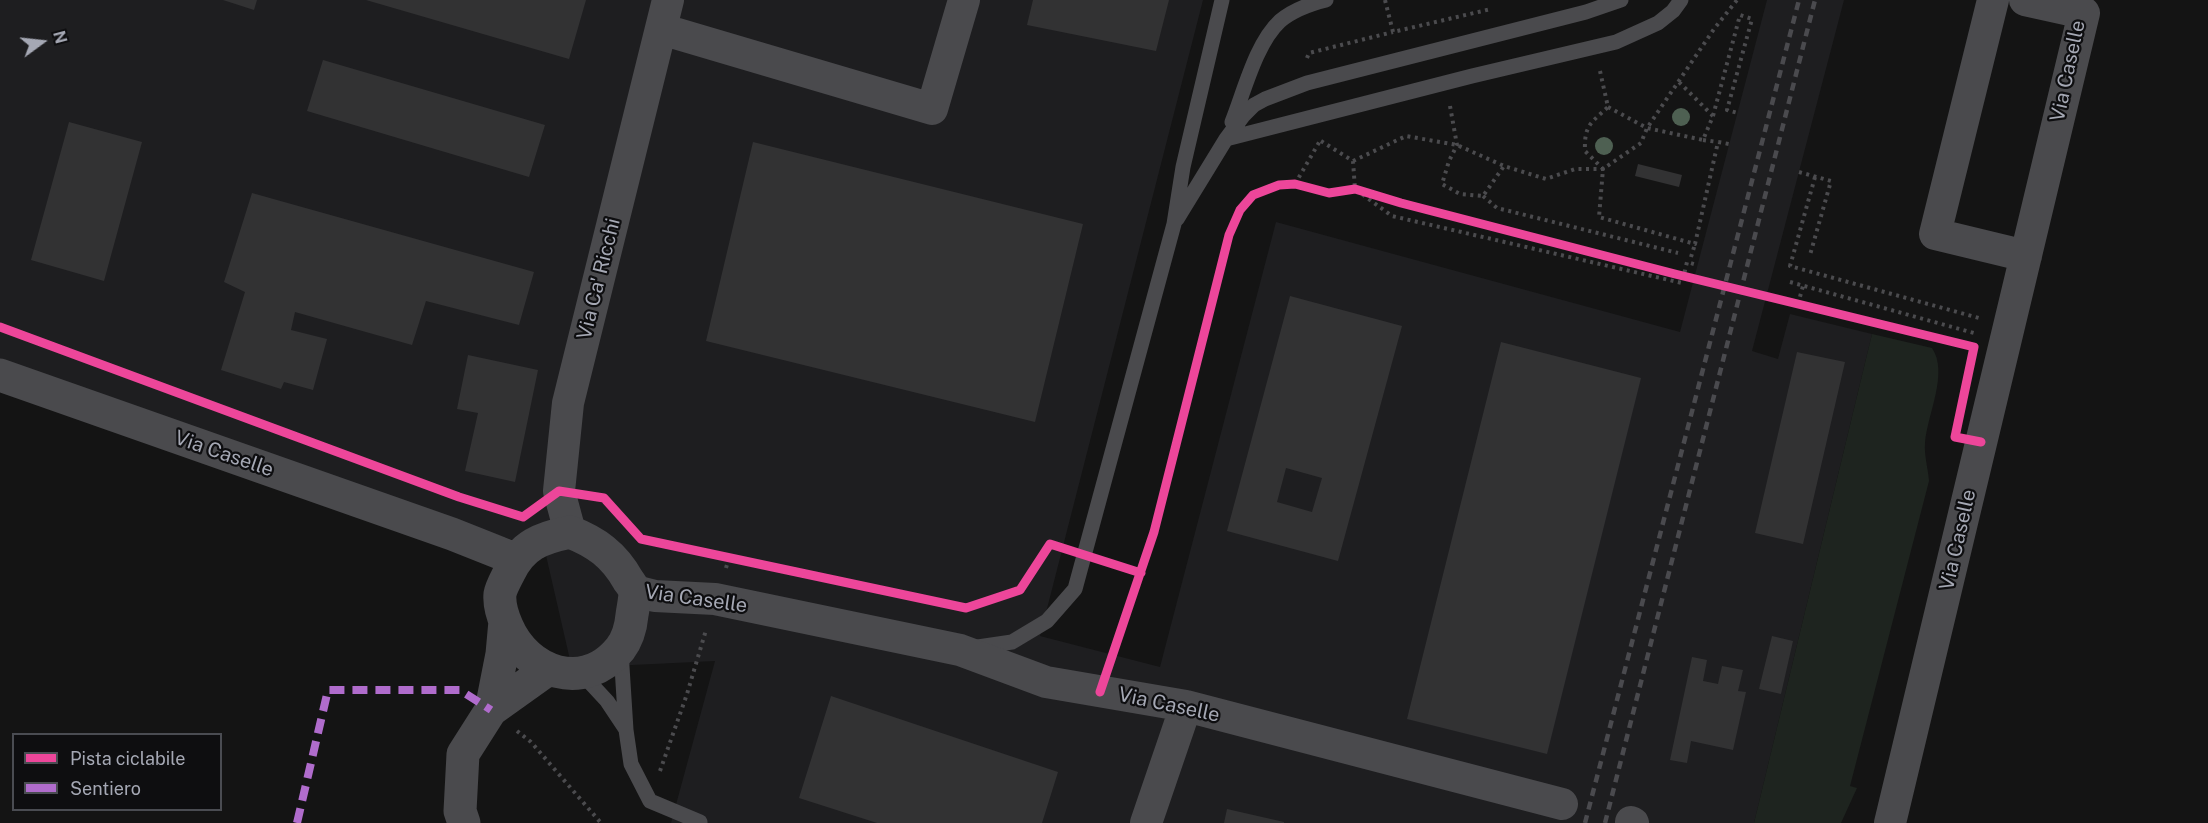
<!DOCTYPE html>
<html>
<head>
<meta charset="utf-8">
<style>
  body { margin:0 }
  #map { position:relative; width:2208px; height:823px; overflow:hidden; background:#141414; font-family:"Public Sans",sans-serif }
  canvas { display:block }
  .legend { position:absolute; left:12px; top:733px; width:210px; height:78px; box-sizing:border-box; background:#0e0e10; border:2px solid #4a4c52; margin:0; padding:8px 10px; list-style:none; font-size:18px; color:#a5a8b4 }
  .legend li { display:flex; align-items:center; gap:12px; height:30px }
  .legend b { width:30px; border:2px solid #4a4c52 }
  .north { position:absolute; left:12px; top:12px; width:60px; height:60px; -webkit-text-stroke:4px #0e0e10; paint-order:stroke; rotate:75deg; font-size:16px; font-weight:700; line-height:24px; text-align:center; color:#a5a8b4 }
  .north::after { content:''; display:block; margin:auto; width:21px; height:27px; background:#a5a8b4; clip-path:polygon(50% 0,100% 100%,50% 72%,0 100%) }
</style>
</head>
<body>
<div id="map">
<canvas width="2208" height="823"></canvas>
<ul class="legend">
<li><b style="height:8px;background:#ed469a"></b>Pista ciclabile</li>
<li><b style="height:8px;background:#b06ccc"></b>Sentiero</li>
</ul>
<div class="north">N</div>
</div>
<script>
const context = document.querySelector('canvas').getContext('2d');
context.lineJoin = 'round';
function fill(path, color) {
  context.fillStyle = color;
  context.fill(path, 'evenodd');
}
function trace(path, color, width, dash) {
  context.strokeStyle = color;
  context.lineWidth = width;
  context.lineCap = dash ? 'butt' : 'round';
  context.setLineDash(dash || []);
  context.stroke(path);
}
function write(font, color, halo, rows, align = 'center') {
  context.font = font + ' "Public Sans",sans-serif';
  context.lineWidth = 4.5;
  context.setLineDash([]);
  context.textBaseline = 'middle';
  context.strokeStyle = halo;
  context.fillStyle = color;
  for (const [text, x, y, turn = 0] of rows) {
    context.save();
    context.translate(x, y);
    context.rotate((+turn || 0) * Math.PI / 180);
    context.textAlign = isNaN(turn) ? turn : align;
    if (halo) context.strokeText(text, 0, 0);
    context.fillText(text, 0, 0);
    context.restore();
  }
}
fill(new Path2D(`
  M0 0H1203L1040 636 1160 667 1276 222 1680 332 1767 0H1844L1752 351 1778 359 1790 314 1872 334 1754 823H671L715 661 612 666 573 673 545 551 0 366Z`), '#1e1e20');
fill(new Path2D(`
  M1872 334 1932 348C1949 373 1927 415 1925 443 1924 456 1928 468 1929 481L1850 786 1857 788 1841 823H1754Z`), '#1e241f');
fill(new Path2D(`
  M223 0H257L254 10Z
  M366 0H586L569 59Z
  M1033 0H1169L1156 51 1027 25Z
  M323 60 545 125 529 177 307 111Z
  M69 122 142 142 104 281 31 260Z
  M753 142 1083 224 1035 422 706 341Z
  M1638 164 1682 175 1679 187 1635 176Z
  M252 193 534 272 519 325 426 301 412 345 295 312 291 330 327 339 313 390 284 382 281 389 221 370 245 292 224 282Z
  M1290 296 1402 326 1338 561 1227 531ZM1286 468 1322 478 1312 512 1277 502Z
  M1501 342 1641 378 1547 754 1407 719Z
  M1797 352 1845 362 1803 544 1755 533Z
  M468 355 538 370 515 482 465 471 478 413 457 409Z
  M1772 636 1793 641 1781 694 1759 689Z
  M1692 657 1707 660 1703 681 1718 684 1722 666 1743 670 1738 691 1746 692 1733 750 1691 741 1687 763 1670 760Z
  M831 696 1058 772 1042 823H877L799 798Z
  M1227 809 1284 822V823H1224Z`), '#323233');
trace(new Path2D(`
  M1385 0 1393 32 1491 9
  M1307 58 1309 53 1393 32
  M1600 71 1608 107C1591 123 1584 125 1585 151L1603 169 1599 217 1695 244 1718 142 1729 144
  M1450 106 1457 145 1449 161 1442 184 1460 194 1483 196 1504 166
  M1608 107 1647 128 1703 140 1713 116 1679 82
  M1713 116 1740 15 1752 19 1727 110 1738 113
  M1703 140 1718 142
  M1321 141 1353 161 1355 189 1392 216 1682 283 1687 262 1697 265
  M1353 161 1406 136 1457 145 1504 166 1546 179 1575 169H1603L1641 143 1647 128 1714 29 1737 0
  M1799 172 1831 181 1810 255
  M1815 177 1790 266 1979 318
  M1295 184 1321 139
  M1483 196 1497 208 1678 253
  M1691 257 1695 244
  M1790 282 1974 333
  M1798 304 1803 286
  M726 568 729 558
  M517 731 531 742 601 823
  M660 771 687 694 706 630`), '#4b4b4e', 4, [3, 4.5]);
trace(new Path2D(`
  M1232 122C1244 92 1256 43 1280 21 1293 10 1310 4 1326 0
  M1226 139 1472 76 1616 42 1658 23 1673 11 1681 0
  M1177 219 1226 139 1243 116 1254 105 1265 99 1307 83 1586 12 1621 0
  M971 648 1012 642 1047 621 1075 589 1174 224 1183 167 1222 0
  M621 651 626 730 631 764 650 801 700 822
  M581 673 607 701 625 728`), '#4a4a4d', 15);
trace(new Path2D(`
  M1993 0 1935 234 2026 256
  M661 29 932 109 964 0
  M570 532 559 491 568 403 668 0
  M635 591 655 596 715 599 960 650 1046 682 1186 706 1562 804
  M1631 822 1633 823
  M1146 823 1186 706
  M1890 823 2084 13 2025 0`), '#4a4a4d', 32);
trace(new Path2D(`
  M0 375 452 534 515 559
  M570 532C596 542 614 555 628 580 630 583 634 588 635 592 635 599 633 608 632 615 631 626 627 640 620 649 584 693 527 673 507 626 503 617 499 604 500 594 501 588 506 579 509 573 522 545 541 538 570 532Z
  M491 710 502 654 505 621
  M464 823 460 811 463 754 491 710 547 670`), '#4a4a4d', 33);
trace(new Path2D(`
  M1585 823 1799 0
  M1605 823 1815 0`), '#4a4a4e', 4.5, [8, 6]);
trace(new Path2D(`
  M297 823 328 690H460L491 710`), '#b06ccc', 8, [15, 8]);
trace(new Path2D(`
  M0 327 459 497 523 517 559 491 604 498 641 539 966 608 1020 590 1050 544 1141 573
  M1100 692 1154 532 1229 235 1240 210 1253 195 1279 185 1295 184 1329 193 1355 189 1401 203 1675 274 1974 347 1955 437 1981 442`), '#ed469a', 9);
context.fillStyle = '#4e6052';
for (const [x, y] of [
  [1681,117],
  [1604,146]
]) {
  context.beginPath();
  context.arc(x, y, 9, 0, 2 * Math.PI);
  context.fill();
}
write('20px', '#a5a8b4', '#0e0e10', [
  ["Via Caselle",2068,71,-78],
  ["Via Ca' Ricchi",599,279,-76],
  ["Via Caselle",224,454,19],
  ["Via Caselle",1958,540,-77],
  ["Via Caselle",696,599,8],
  ["Via Caselle",1169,705,12]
]);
</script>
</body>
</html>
